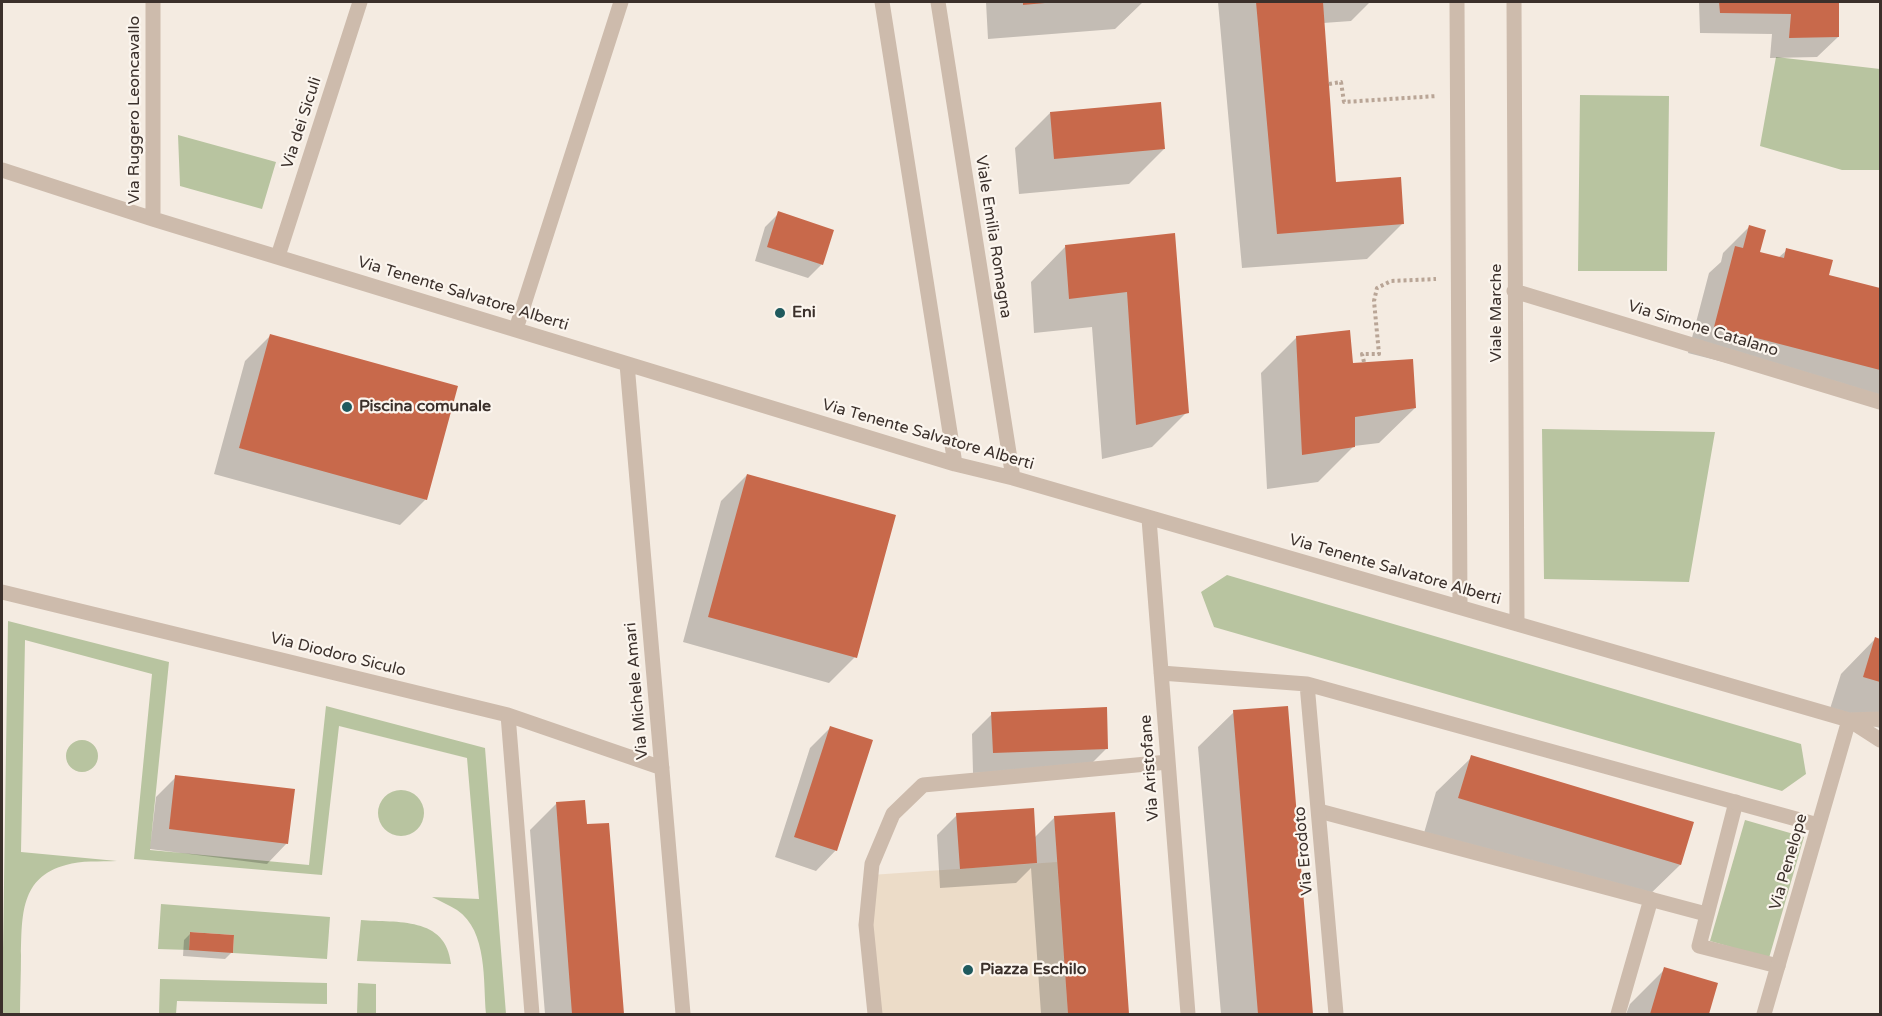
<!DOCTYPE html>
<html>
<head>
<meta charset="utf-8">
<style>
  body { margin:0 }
  #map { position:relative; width:1882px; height:1016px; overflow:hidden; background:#f4ebe1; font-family:"Varela Round",sans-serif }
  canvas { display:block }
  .frame { position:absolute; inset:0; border:3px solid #3b302b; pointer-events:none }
</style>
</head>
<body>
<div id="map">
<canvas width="1882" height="1016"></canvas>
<div class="frame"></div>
</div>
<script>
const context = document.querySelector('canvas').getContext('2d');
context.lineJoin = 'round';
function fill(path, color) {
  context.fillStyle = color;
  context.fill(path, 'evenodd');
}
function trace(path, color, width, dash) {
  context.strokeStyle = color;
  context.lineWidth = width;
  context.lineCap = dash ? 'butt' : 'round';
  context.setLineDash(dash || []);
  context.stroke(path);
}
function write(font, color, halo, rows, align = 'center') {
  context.font = font + ' "Varela Round",sans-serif';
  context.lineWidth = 4.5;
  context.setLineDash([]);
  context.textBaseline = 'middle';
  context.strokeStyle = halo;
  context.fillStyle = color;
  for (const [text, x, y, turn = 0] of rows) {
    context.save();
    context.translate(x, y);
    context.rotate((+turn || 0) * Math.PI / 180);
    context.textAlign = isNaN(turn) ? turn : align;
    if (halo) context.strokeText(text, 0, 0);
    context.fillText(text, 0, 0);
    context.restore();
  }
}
fill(new Path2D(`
  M1776 57 1880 69V170H1842L1760 146Z
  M1580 95 1669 96 1667 271H1578Z
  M178 135 276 162 262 209 180 186Z
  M1542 429 1715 432 1689 582 1544 579Z
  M1227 575 1801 744 1806 774 1782 791 1214 627 1201 592Z
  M8 621 169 662 150 850 309 865 326 706 485 748 506 1014H486C483 982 488 931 457 910 449 905 440 901 432 897L479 899 467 758 339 726 322 875 134 859 152 674 25 640 21 852 117 861C100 862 81 860 66 865 20 877 22 916 21 955 21 975 20 995 20 1014H2Z
  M66 756a16 16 0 1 1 32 0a16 16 0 1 1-32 0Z
  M378 813a23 23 0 1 1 46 0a23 23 0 1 1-46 0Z
  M1745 820 1804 837 1769 958 1710 941Z
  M161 904 330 917 327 959 233 953 234 935 190 932 189 950 158 949Z
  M361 920C397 923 446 916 451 964L357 961Z
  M160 979 327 983V1004L177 1001 176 1014H159Z
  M358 983 376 984V1014H357Z`), '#b8c4a0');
fill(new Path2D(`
  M1057 862 1068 1014H875L871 875Z`), '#ecdcc8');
fill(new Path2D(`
  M986 2H1143L1115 29 988 39Z
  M1218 2H1370L1351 21 1323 23 1335 183 1403 223 1367 259 1242 268Z
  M1699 2H1837L1838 37 1817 57 1770 58 1772 34 1700 33Z
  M1050 113 1164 149 1129 184 1019 194 1015 148Z
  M779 213 822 264 808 278 755 261 765 227Z
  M1749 227 1758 253 1778 258 1787 250 1827 276 1880 290V402L1688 353 1709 273 1721 262 1723 253Z
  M1173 235 1187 412 1152 447 1102 459 1092 327 1034 333 1031 282 1066 246Z
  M271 335 426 499 400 525 214 474 245 361Z
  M1297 337 1352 364 1415 408 1379 443 1354 446 1318 482 1267 489 1261 373Z
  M747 475 855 657 829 683 683 642 721 501Z
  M1876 638 1880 640V728L1829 712 1841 674Z
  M1287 707 1312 1014H1221L1198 747 1234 712Z
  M992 714 1107 748 1087 768 973 773 972 734Z
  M830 728 836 850 816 871 775 857 810 748Z
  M1472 757 1692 823 1680 865 1644 900 1424 833 1436 792Z
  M176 777 287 843 267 864 150 849 156 797Z
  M556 804 585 826 608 824 623 1014H545L530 830Z
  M1114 814 1128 1014H1041L1031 868 1016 883 940 888 937 835 957 815 1034 838 1055 817Z
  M190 934 232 952 225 959 183 956 184 940Z
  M1665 969 1717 984 1708 1014H1626L1630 1004Z`), '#0003');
fill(new Path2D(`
  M1023 2H1045V3L1023 5Z
  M1256 2H1323L1336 182 1401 177 1404 224 1277 234Z
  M1719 2H1839V37L1789 38 1791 14 1720 13Z
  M1161 102 1165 149 1054 159 1050 112Z
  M778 211 834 230 823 265 767 247Z
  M1749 225 1766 230 1760 252 1784 258 1786 248 1833 260 1829 275 1880 288V370L1714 327 1735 246 1743 248Z
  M1175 233 1189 413 1136 425 1127 292 1069 299 1065 245Z
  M1350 330 1353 363 1413 359 1416 408 1355 417V447L1302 455 1296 336Z
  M270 334 458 386 427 500 239 448Z
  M747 474 896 515 857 658 708 617Z
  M1875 637 1880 639V682L1863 677Z
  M1288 706 1313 1014H1258L1233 710Z
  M1107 707 1108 749 993 753 991 712Z
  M830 726 873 740 837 851 794 837Z
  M1471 755 1694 822 1681 865 1458 798Z
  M175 775 295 789 288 844 169 829Z
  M585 800 587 824 609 823 624 1014H572L556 802Z
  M1034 808 1037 863 960 869 956 813Z
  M1115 812 1129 1014H1068L1054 816Z
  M190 932 234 935 233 953 189 950Z
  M1664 967 1718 983 1709 1014H1650Z`), '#c8694b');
trace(new Path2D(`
  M1329 84 1341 82 1344 102 1437 96
  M1364 362 1362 354H1379L1374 301 1377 288 1391 281 1436 279`), '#b9a596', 4, [3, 3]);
trace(new Path2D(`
  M1736 802 1699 946 1778 966
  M1319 811 1706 914
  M1618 1014 1651 899`), '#cdbbac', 15);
trace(new Path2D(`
  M153 2V219
  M882 2 955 464
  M938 2 1013 478
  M1457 2 1460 607
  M1514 2 1517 624
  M2 170 153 219 955 464 1013 478 1849 720 1880 740
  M278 256 360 2
  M1514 291 1880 402
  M516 329 621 2
  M627 364 683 1014
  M1149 519 1188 1014
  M2 592 508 715 662 768
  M1161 673 1307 684 1818 825
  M1307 684 1336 1014
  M508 715 532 1014
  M1849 720 1880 719
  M875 1014 866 925 872 864 893 814 923 785 1168 762
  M1764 1014 1849 720`), '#cdbbac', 15);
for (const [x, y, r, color] of [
  [780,313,6,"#1f5a5e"],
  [347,407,6,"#1f5a5e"],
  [968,970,6,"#1f5a5e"]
]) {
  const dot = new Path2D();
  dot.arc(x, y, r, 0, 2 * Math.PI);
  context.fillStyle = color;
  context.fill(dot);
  trace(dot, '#fbf5ee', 2);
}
write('16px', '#3b302b', '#fbf5ee', [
  ["Via Ruggero Leoncavallo",135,110,-90],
  ["Via dei Siculi",302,123,-72],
  ["Viale Emilia Romagna",993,237,81],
  ["Via Tenente Salvatore Alberti",463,294,17],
  ["Viale Marche",1497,313,-90],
  ["Via Simone Catalano",1703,329,17],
  ["Via Tenente Salvatore Alberti",928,435,16],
  ["Via Tenente Salvatore Alberti",1395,570,16],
  ["Via Diodoro Siculo",338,655,14],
  ["Via Michele Amari",637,691,-95],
  ["Via Aristofane",1150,768,-94],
  ["Via Erodoto",1304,851,-95],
  ["Via Penelope",1789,862,-74]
]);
write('bold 16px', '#3b302b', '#fbf5ee', [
  ["Eni",792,313],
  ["Piscina comunale",359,407],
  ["Piazza Eschilo",980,970]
], 'left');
</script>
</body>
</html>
